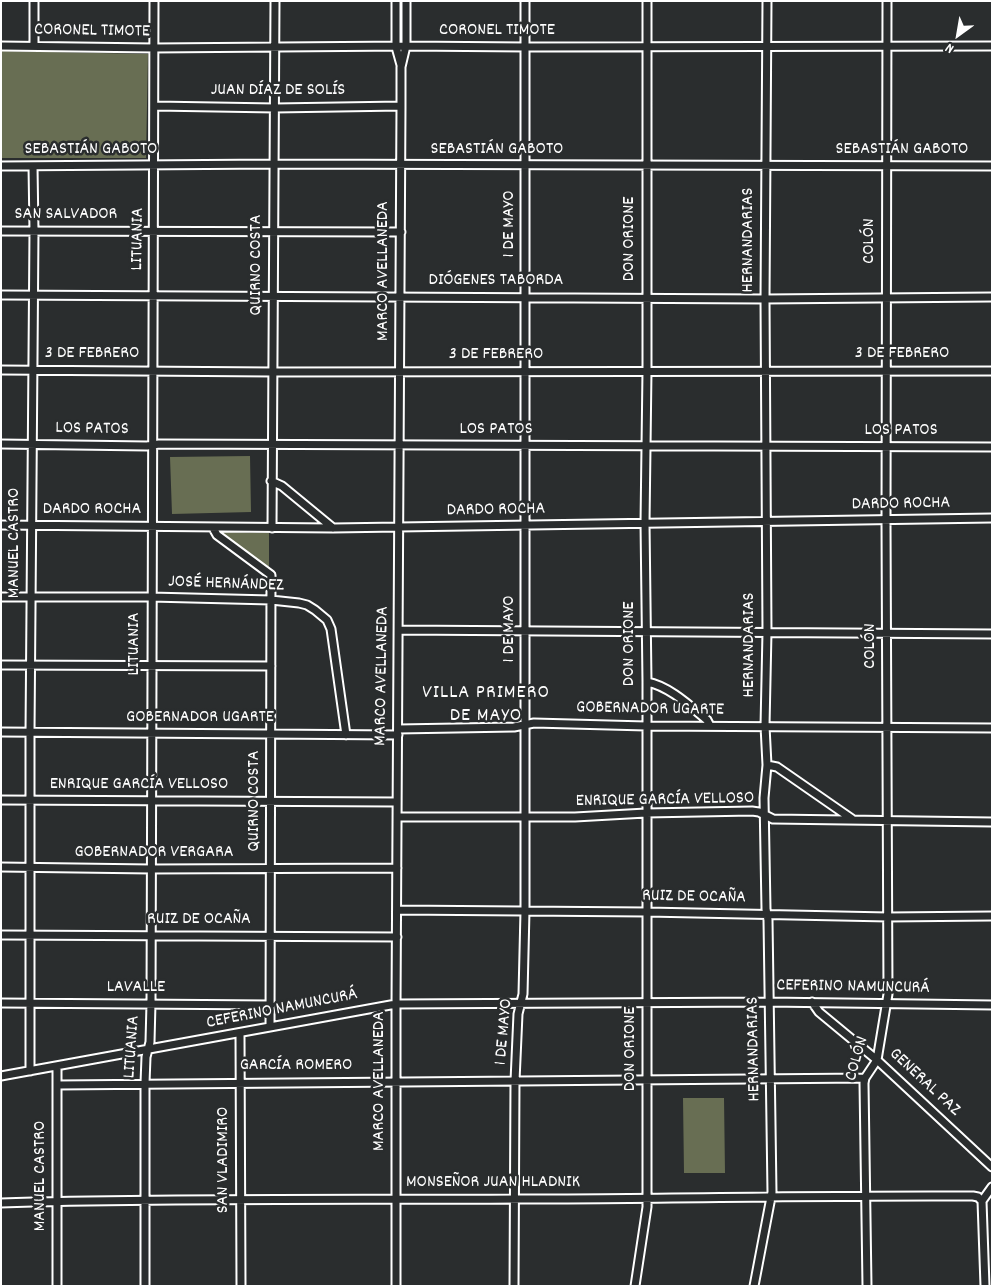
<!DOCTYPE html>
<html>
<head>
<meta charset="utf-8">
<style>
  body { margin:0 }
  #map { position:relative; width:993px; height:1287px; overflow:hidden; background:#2a2d2e; font-family:Dekko,sans-serif }
  canvas { display:block }
  .frame { position:absolute; inset:0; border:2px solid #fff; pointer-events:none }
  .north { position:absolute; left:933px; top:10px; width:50px; height:50px; -webkit-text-stroke:4px #2a2d2e; paint-order:stroke; rotate:212deg; font-size:14px; font-weight:700; line-height:20px; text-align:center; color:#fff }
  .north::after { content:''; display:block; margin:auto; width:18px; height:22px; background:#fff; clip-path:polygon(50% 0,100% 100%,50% 72%,0 100%) }
</style>
</head>
<body>
<div id="map">
<canvas width="993" height="1287"></canvas>
<div class="frame"></div>
<div class="north">N</div>
</div>
<script>
const context = document.querySelector('canvas').getContext('2d');
context.lineJoin = 'round';
function fill(path, color) {
  context.fillStyle = color;
  context.fill(path, 'evenodd');
}
function trace(path, color, width, dash) {
  context.strokeStyle = color;
  context.lineWidth = width;
  context.lineCap = dash ? 'butt' : 'round';
  context.setLineDash(dash || []);
  context.stroke(path);
}
function write(font, color, halo, rows, align = 'center') {
  context.font = font + ' Dekko,sans-serif';
  context.lineWidth = 5;
  context.setLineDash([]);
  context.textBaseline = 'middle';
  context.strokeStyle = halo;
  context.fillStyle = color;
  for (const [text, x, y, turn = 0] of rows) {
    context.save();
    context.translate(x, y);
    context.rotate((+turn || 0) * Math.PI / 180);
    context.textAlign = isNaN(turn) ? turn : align;
    if (halo) context.strokeText(text, 0, 0);
    context.fillText(text, 0, 0);
    context.restore();
  }
}
fill(new Path2D(`
  M1 51 148 54 146 158H1Z
  M250 456 251 512 172 514 170 457Z
  M222 532 269 533V566L266 568 222 535Z
  M683 1098H724L725 1173H684Z`), '#686e53');
const minor = new Path2D(`
  M396 1V47L401 65
  M1 46 154 48 406 46 526 47 992 46
  M34 46V1
  M155 106 275 108 401 106
  M1 166 274 164 992 166
  M1 231 401 232
  M1 295 765 299 992 297
  M1 370 273 372 992 371
  M1 444 147 446 159 444 992 447
  M271 481 282 486 333 528
  M1 525 333 528 992 518
  M213 528 217 535 271 575 270 1027
  M272 528 275 1
  M1 597H151L271 600 299 603 307 605 315 610 327 620 331 629 346 735
  M399 630 992 634
  M1 665 271 666
  M647 682C669 686 690 706 707 720L710 726
  M398 729 514 727 534 723 646 726 992 728
  M1 732 398 735
  M767 765 777 767 852 819
  M1 800 397 802
  M397 817H575L646 813 752 811 759 812 773 819 992 822
  M1 867 151 869 397 868
  M397 910 647 912 888 917 992 916
  M1 935 397 937
  M812 1002 819 1012 877 1060 992 1167
  M1 1003 271 1005
  M240 1034 241 1286
  M30 1071V733L34 231 33 166
  M1 1076 396 1004 768 1002 992 1005
  M58 1085 865 1078
  M1 1203C174 1198 346 1200 519 1199 670 1199 821 1195 973 1196L978 1197 982 1201
  M57 1286V1067
  M145 1286V1083L146 1057 150 1042 151 1003 154 1
  M396 1286V1004L401 106V67L406 46V1
  M514 1286 515 1081 518 1014 523 994 525 911V1
  M635 1286 647 1207V682L645 523 647 371V1
  M754 1286 772 1192 768 920 766 909 764 798 767 765 765 726 767 632 765 299 767 1
  M867 1286 864 1083 865 1078 877 1060 888 994 886 521 887 1
  M985 1286 982 1201 992 1187`);
trace(minor, '#fff', 11);
trace(minor, '#2a2d2e', 7);
write('18px', '#fff', '#2a2d2e', [
  ["CORONEL TIMOTE",92,32,1],
  ["CORONEL TIMOTE",497,32],
  ["JUAN DÍAZ DE SOLÍS",278,92],
  ["SEBASTIÁN GABOTO",91,151],
  ["SEBASTIÁN GABOTO",497,151],
  ["SEBASTIÁN GABOTO",902,151],
  ["SAN SALVADOR",66,216],
  ["1 DE MAYO",511,224,-90],
  ["LITUANIA",139,239,-89],
  ["DON ORIONE",631,239,-90],
  ["HERNANDARIAS",750,240,-90],
  ["COLÓN",871,241,-90],
  ["QUIRNO COSTA",258,265,-90],
  ["MARCO AVELLANEDA",385,271,-90],
  ["DIÓGENES TABORDA",496,282],
  ["3 DE FEBRERO",92,355],
  ["3 DE FEBRERO",902,355],
  ["3 DE FEBRERO",496,356],
  ["LOS PATOS",92,430,1],
  ["LOS PATOS",496,431],
  ["LOS PATOS",901,432],
  ["DARDO ROCHA",901,505,-1],
  ["DARDO ROCHA",92,511],
  ["DARDO ROCHA",496,511,-1],
  ["MANUEL CASTRO",16,543,-90],
  ["JOSÉ HERNÁNDEZ",226,585,2],
  ["1 DE MAYO",511,629,-90],
  ["LITUANIA",136,644,-90],
  ["DON ORIONE",631,644,-90],
  ["HERNANDARIAS",751,645,-90],
  ["COLÓN",872,646,-90],
  ["MARCO AVELLANEDA",383,676,-89],
  ["GOBERNADOR UGARTE",650,710,1],
  ["GOBERNADOR UGARTE",200,719],
  ["ENRIQUE GARCÍA VELLOSO",139,786],
  ["QUIRNO COSTA",256,801,-90],
  ["ENRIQUE GARCÍA VELLOSO",665,801,-1],
  ["GOBERNADOR VERGARA",154,854],
  ["RUIZ DE OCAÑA",694,898,1],
  ["RUIZ DE OCAÑA",199,921],
  ["CEFERINO NAMUNCURÁ",853,988,1],
  ["LAVALLE",136,989],
  ["CEFERINO NAMUNCURÁ",282,1010,-11],
  ["1 DE MAYO",505,1032,-85],
  ["LITUANIA",133,1047,-86],
  ["DON ORIONE",632,1049,-90],
  ["HERNANDARIAS",755,1049,-91],
  ["COLÓN",858,1059,-74],
  ["GARCÍA ROMERO",296,1067],
  ["MARCO AVELLANEDA",381,1081,-90],
  ["GENERAL PAZ",924,1083,43],
  ["SAN VLADIMIRO",225,1160,-90],
  ["MANUEL CASTRO",42,1176,-90],
  ["MONSEÑOR JUAN HLADNIK",493,1184]
]);
context.letterSpacing = '1px';
write('20px', '#fff', '#2a2d2e', [
  ["VILLA PRIMERO",486,694],
  ["DE MAYO",486,717]
]);
context.letterSpacing = '0px';
</script>
</body>
</html>
